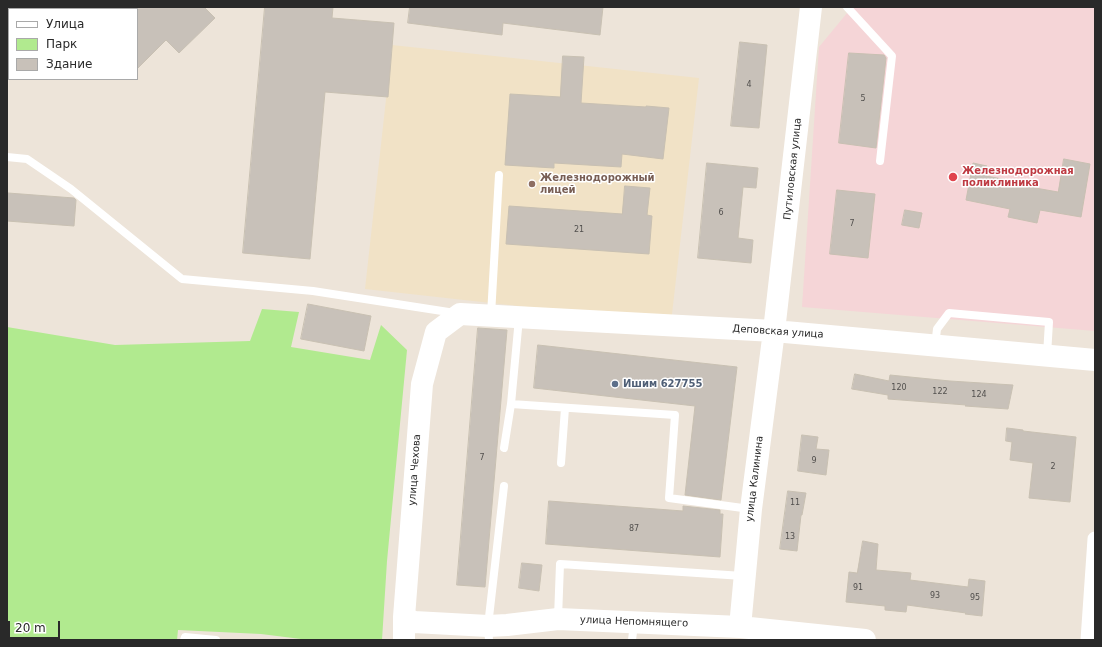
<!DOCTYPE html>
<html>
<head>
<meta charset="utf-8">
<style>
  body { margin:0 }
  #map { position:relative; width:1102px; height:647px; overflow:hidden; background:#ede4d9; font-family:"DejaVu Sans",sans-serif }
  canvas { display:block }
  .frame { position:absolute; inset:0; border:8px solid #292929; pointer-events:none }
  .legend { position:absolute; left:8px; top:8px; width:130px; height:72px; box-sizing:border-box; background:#fff; border:1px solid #a9a9a9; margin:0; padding:5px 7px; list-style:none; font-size:12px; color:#292929 }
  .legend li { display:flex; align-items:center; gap:8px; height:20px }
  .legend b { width:20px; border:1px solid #a9a9a9 }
  .scale { position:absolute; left:8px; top:621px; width:52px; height:18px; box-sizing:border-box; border:2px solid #292929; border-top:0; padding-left:5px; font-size:12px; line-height:14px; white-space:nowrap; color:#292929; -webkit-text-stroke:3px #fff; paint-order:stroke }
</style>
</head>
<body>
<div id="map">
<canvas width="1102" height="647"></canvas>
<div class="frame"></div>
<ul class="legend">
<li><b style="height:5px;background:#fff"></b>Улица</li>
<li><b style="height:11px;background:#b1ea8f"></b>Парк</li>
<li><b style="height:11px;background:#c8c1b9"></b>Здание</li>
</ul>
<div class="scale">20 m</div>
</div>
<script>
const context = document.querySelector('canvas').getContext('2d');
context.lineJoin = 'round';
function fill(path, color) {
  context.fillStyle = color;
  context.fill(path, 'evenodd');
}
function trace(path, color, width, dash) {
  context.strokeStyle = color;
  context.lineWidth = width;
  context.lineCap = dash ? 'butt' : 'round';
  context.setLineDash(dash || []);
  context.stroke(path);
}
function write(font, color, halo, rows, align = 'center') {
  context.font = font + ' "DejaVu Sans",sans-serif';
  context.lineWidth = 3;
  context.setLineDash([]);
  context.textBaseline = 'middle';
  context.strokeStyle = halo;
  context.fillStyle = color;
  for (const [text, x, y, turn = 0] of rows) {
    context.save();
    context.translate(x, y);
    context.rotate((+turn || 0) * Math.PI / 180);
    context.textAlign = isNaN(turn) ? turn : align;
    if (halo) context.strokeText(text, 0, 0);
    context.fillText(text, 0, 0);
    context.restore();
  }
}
fill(new Path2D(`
  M392 45 699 78 671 323 365 289Z`), '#f1e2c6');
fill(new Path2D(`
  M852 7H1095V331L802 307 819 47Z`), '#f5d5d7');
fill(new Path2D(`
  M262 309 299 312 291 347 370 360 381 325 407 350 387 561 382 640H309L261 634 178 630 177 640H7V327L115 345 250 341Z`), '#b1ea8f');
const building = new Path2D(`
  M137 7H204L215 18 179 53 166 40 137 69Z
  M265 7H333L332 18 394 23 388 97 325 92 310 259 243 253Z
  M410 7H603L600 35 503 23 502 35 408 23Z
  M740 42 767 45 759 128 731 126Z
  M849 53 884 55 886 58 876 148 839 143Z
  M563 56 584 57 581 103 646 107V106L669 108 663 159 622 154 621 167 554 163V168L505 165 510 94 560 97Z
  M1064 159 1090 164 1081 217 1040 210 1037 223 1008 217 1010 209 966 200 973 163 987 166 986 176 1024 183V186L1058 192Z
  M707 163 758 168 756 188 743 187 738 238 753 240 751 263 698 258Z
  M625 186 650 188 647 215 652 216 649 254 506 244 509 206 622 214Z
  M837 190 875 194 868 258 830 254Z
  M8 193 74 198 76 200 74 226 7 221Z
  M905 210 922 213 919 228 902 225Z
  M308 304 371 316 364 351 301 339Z
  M478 328 507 330 485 587 457 585Z
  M538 345 737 367 721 500 685 495 695 406 534 388Z
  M855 374 889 381 890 375 950 381 1013 385 1008 409 965 406 966 405 888 399V395L852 389Z
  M1007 428 1023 430V431L1076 437 1070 502 1029 498 1033 463 1010 460 1012 442 1006 441Z
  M802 435 818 437 816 449 829 450 826 475 798 471Z
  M788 491 806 493 802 515H801L797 551 780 549Z
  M549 501 683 511V506L720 510V514H723L720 557 546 544Z
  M863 541 878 544 876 570 911 573 910 580 968 587 969 579 985 581 982 616 965 614 966 613 907 605 906 612 885 610V606L846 602 849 572 857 573Z
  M522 563 542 565 539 591 519 588Z`);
fill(building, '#c8c1b9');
trace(building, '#c8c0b2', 1);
trace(new Path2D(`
  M847 7 892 56 880 161
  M7 157 27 159 71 189 182 279 313 291 455 313
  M491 315 499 175
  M935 346 937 329 949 313 1049 322 1047 355
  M511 404 675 415 669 498 750 509
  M504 448 511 404 519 318
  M561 463 565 408
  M558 618 560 564 743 576
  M184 640 185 637 216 640
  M489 640 488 626 504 486
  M632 640 634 624`), '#fff', 8);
trace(new Path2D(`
  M1088 640 1095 539`), '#fff', 15);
trace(new Path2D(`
  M404 617 414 622 488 626 507 625 558 619 740 627 865 640
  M740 627 751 509 774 331 811 7
  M404 640V617L422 384 436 332 460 314 774 331 1095 360`), '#fff', 22);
trace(new Path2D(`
  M15 9 19 7
  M7 12H9`), '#9ba0b6', 3);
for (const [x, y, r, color] of [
  [953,177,5,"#e0444e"],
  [532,184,4,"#8d6e63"],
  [615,384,4,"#5c6f8a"]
]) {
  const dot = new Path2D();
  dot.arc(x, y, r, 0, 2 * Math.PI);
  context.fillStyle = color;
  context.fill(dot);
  trace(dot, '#fff', 1.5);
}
write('8px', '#514f4d', null, [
  ["4",749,85],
  ["5",863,99],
  ["6",721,213],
  ["7",852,224],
  ["21",579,230],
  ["120",899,388],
  ["122",940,392],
  ["124",979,395],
  ["7",482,458],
  ["9",814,461],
  ["2",1053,467],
  ["11",795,503],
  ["87",634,529],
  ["13",790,537],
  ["91",858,588],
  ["93",935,596],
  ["95",975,598]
]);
write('10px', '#292929', '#fff', [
  ["Путиловская улица",793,169,-84],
  ["Деповская улица",778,332,4],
  ["улица Чехова",415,470,-86],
  ["улица Калинина",755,479,-83],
  ["улица Непомнящего",634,622,2]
]);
write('bold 10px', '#be3a42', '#fff', [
  ["Железнодорожная",962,171],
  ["поликлиника",962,183]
], 'left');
write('bold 10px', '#785e54', '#fff', [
  ["Железнодорожный",540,178],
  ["лицей",540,190]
], 'left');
write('bold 10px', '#4e5e75', '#fff', [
  ["Ишим 627755",623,384]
], 'left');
</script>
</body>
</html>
